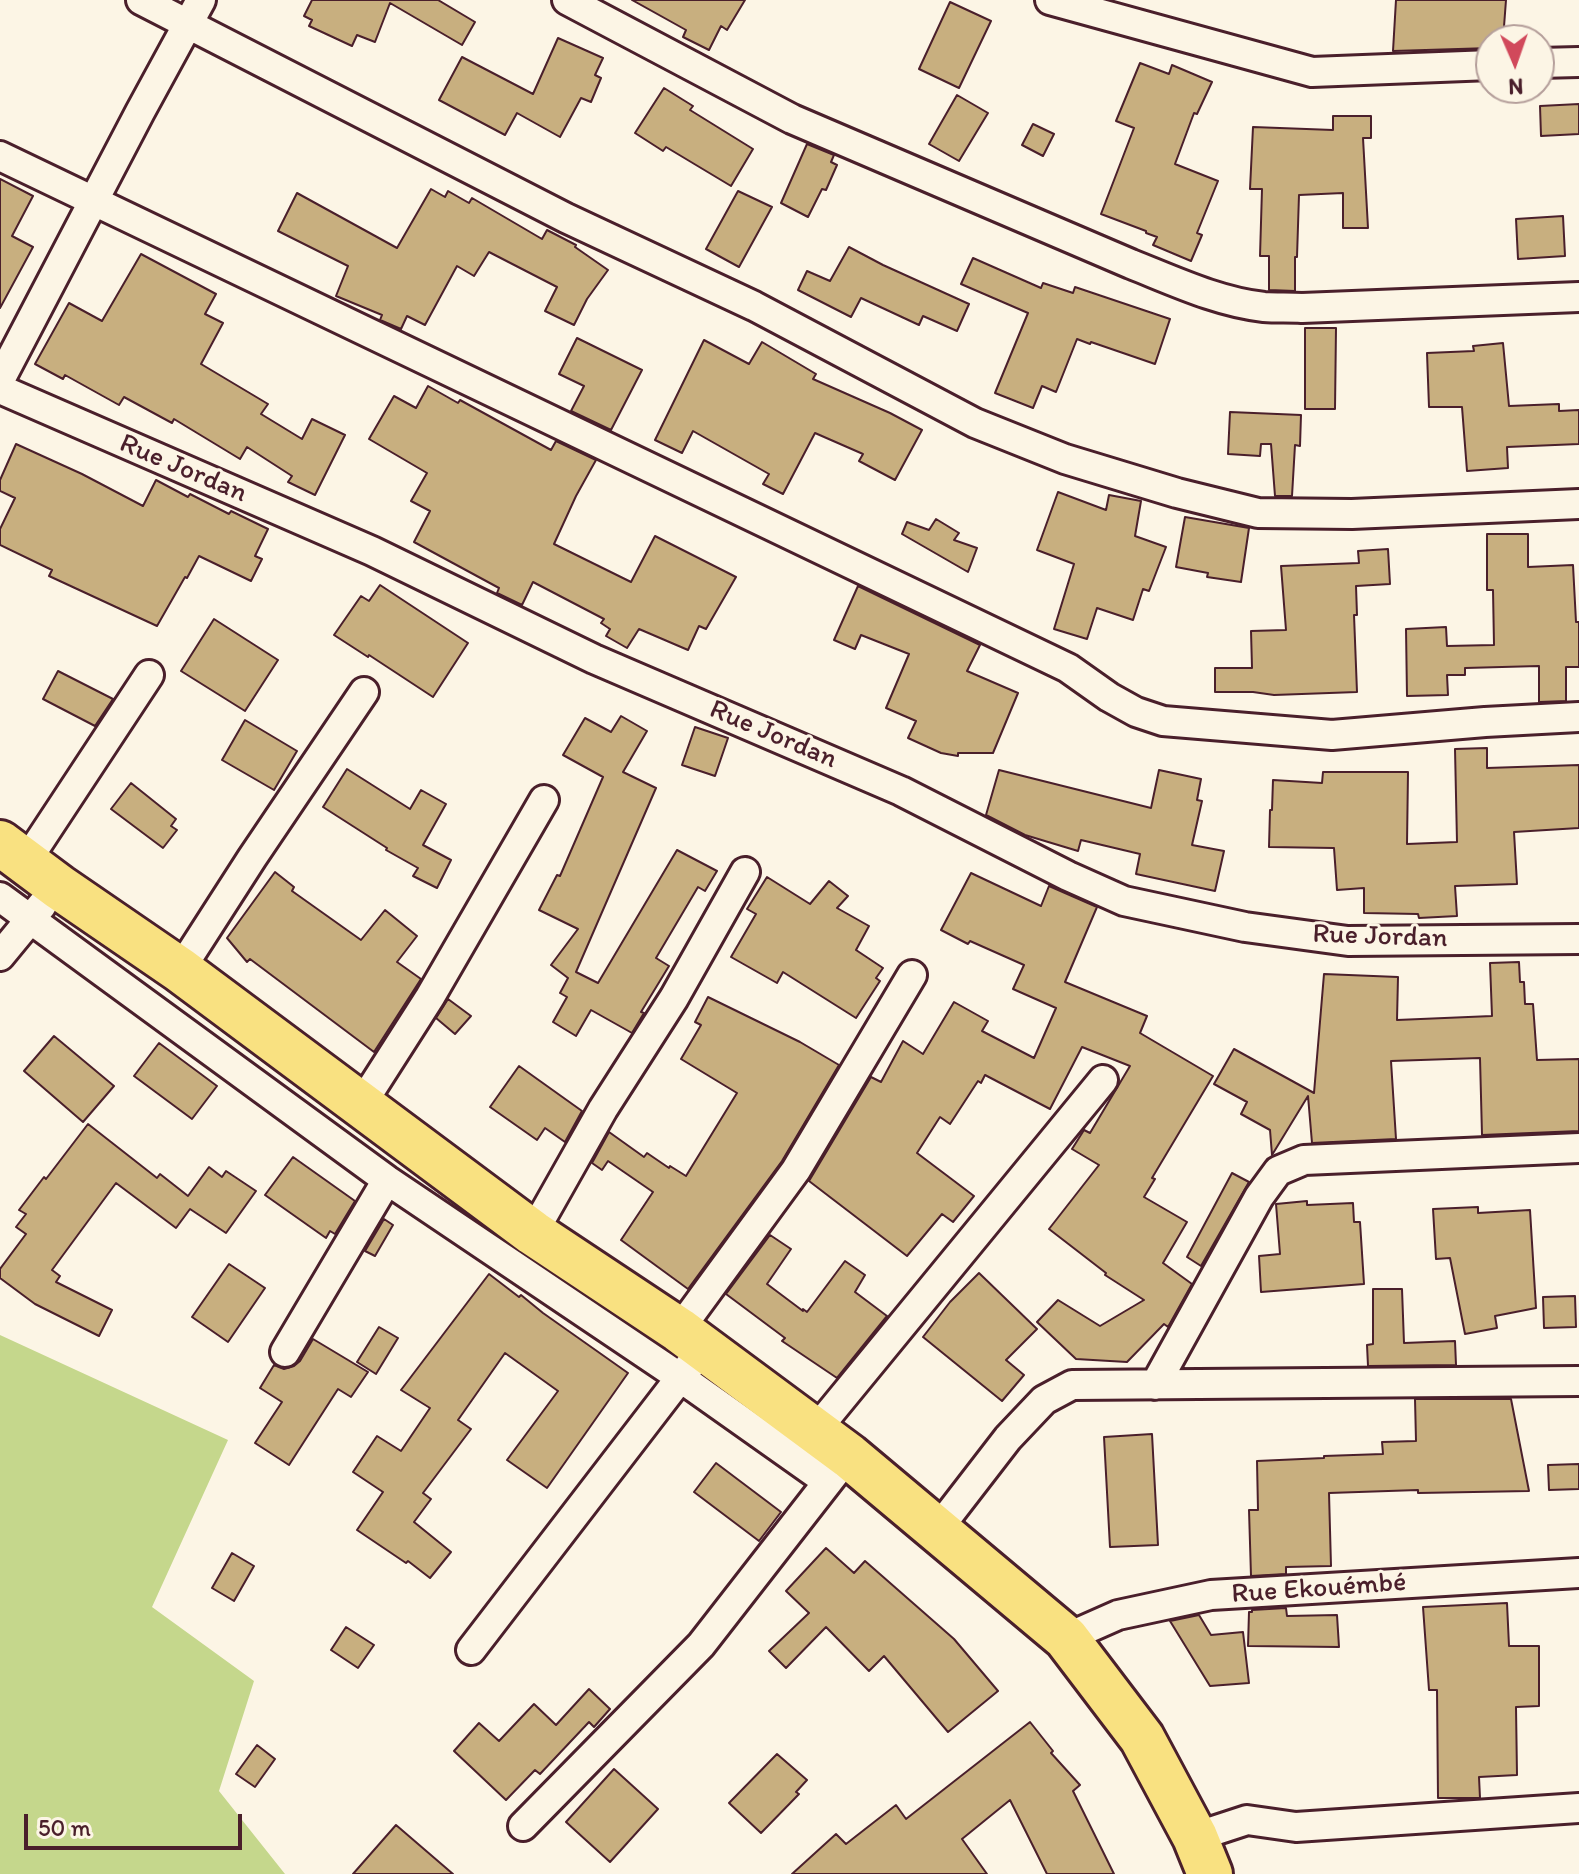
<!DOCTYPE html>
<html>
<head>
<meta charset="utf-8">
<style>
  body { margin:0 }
  #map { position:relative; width:1579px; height:1874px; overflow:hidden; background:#fcf5e5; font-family:Itim,sans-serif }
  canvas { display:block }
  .north { position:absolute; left:1475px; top:24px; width:80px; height:80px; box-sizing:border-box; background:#fcf5e5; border:2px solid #b59f9b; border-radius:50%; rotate:178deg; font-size:22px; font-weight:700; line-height:32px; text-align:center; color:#4a1f2b }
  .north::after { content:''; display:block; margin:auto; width:28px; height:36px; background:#d1495b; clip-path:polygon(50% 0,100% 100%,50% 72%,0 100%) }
  .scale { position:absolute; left:24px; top:1814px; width:218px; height:36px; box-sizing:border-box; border:4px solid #4a1f2b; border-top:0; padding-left:10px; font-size:24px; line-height:28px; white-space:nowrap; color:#4a1f2b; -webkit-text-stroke:6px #fcf5e5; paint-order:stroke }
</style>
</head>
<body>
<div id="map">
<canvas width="1579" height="1874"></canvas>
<div class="north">N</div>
<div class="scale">50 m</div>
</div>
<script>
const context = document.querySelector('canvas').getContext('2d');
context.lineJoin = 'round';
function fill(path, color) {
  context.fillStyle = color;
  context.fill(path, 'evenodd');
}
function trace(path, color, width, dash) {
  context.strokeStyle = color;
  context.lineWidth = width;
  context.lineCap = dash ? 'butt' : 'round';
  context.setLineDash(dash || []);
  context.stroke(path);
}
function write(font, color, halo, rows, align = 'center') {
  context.font = font + ' Itim,sans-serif';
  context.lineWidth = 6;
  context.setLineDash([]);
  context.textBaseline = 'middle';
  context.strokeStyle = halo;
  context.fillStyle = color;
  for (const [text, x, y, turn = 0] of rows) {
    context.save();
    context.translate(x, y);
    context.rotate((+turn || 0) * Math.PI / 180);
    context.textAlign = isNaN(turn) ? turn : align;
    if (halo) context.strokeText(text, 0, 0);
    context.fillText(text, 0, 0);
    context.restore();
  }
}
fill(new Path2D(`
  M0 1335 228 1440 152 1607 254 1681 219 1791 285 1874H0Z`), '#c5d78c');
const building = new Path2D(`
  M312 0H438L475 22 462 45 390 3 375 42 357 35 352 46 309 26 312 20 304 16Z
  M632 0H745L727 30 721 26 709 50 683 37 686 30Z
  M1396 0H1506L1503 40H1491V48L1393 51Z
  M950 2 991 21 959 88 919 69Z
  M558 38 603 58 595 75 601 78 591 102 581 98 560 137 517 113 505 135 439 100 462 57 533 94Z
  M1140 63 1169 74 1172 65 1212 82 1197 114 1194 113 1175 164 1218 181 1197 233 1202 235 1191 261 1153 245 1157 237 1146 233V231L1101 214 1134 128 1116 121Z
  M664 88 693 106 690 110 753 149 731 186 666 147 663 151 635 133Z
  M957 95 988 113 959 161 929 144Z
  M1579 104V134L1541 136 1540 106Z
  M1333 116H1371V138H1363L1368 228H1343V193L1299 195 1297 257H1295V291L1269 290V256H1260L1262 189H1250L1253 127 1333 130Z
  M1033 124 1054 134 1043 156 1022 145Z
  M807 144 834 155 831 162 837 165 826 190 822 189 808 217 781 203Z
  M0 179 33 196 12 236 33 247 0 308Z
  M431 189 445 197 448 191 469 203 472 198 542 239 547 230 576 245 575 247 608 270 587 299 574 325 545 311 557 287 489 252 474 276 457 266 425 325 407 316 401 329 380 320 382 315 336 296 348 266 278 231 297 193 397 248Z
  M738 191 772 207 739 267 706 249Z
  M1563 216 1565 256 1518 259 1516 219Z
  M849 247 883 265 969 304 957 331 923 316 919 325 861 298 851 317 798 290 807 271 830 281Z
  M141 254 216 294 205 314 223 323 201 364 268 404 261 414 302 439 312 419 345 435 315 495 288 482 292 476 247 447 240 459 174 419 172 423 124 397 119 405 65 375 63 379 35 364 69 303 102 321Z
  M973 258 1041 288 1043 283 1073 293 1075 287 1170 319 1155 364 1091 342 1090 344 1077 339 1056 392 1042 386 1033 408 995 393 1028 313 961 284Z
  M1305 328H1336L1335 409H1305Z
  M577 338 642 370 611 430 571 411 584 386 559 374Z
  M704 340 749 364 762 342 816 374 813 379 890 413 922 430 895 480 859 461 863 454 815 433 783 494 763 484 769 474 693 431 682 453 655 440Z
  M1503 343 1509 406 1559 404V411L1579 410V444L1507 447 1508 468 1467 471 1462 407H1429L1427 353 1474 351 1473 346Z
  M428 386 458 403 460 400 551 450 556 441 596 460 576 496 554 544 631 582 655 536 736 577 706 629 699 626 688 650 639 629 627 648 606 636 610 629 601 623 604 619 533 582 522 605 497 593 499 588 414 542 430 511 411 501 427 473 369 439 394 396 416 408Z
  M1230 412 1301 415 1300 446 1295 445 1292 496H1275L1271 444H1261L1260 456 1228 454Z
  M16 444 82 474 143 506 156 480 188 497 190 494 229 514 231 511 268 529 255 556 262 559 251 581 199 556 187 578 185 577 157 626 49 576 52 570 0 545V529L15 498 0 491V480Z
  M1058 492 1106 510 1109 495 1141 501 1135 536 1166 547 1149 591 1143 589 1133 620 1097 608 1087 639 1054 629 1074 564 1037 550Z
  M1185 517 1249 528 1241 582 1207 577 1208 573 1176 567Z
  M936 519 959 533 954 540 977 548 968 572 902 534 907 522 929 530Z
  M1487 534H1528V567L1573 565 1576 622H1579V667H1566V701L1539 702V666L1465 668V675H1447L1448 695 1407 696 1406 629 1446 627 1447 646 1494 645 1493 590H1487Z
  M1388 549 1390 584 1356 586 1357 615H1354L1357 692 1274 695 1253 692H1215V668H1252L1251 631 1286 630 1281 566 1359 563 1358 551Z
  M380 585 468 643 433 697 369 655 368 657 334 635 361 596 369 601Z
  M858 586 980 645 967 671 1018 693 993 753H958V756L941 753 908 738 916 721 886 708 909 654 861 635 855 649 834 640Z
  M214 619 278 660 245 711 181 671Z
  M58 671 113 699 95 726 43 699Z
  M621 716 647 731 623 772 656 788 576 972 598 983 677 850 717 871 705 891 698 887 656 958 669 966 641 1012 644 1013 632 1033 591 1010 576 1036 553 1022 567 997 560 993 568 978 551 965 578 929 539 910 557 875 560 876 603 777 563 755 585 718 611 732Z
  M245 720 297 751 274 790 222 760Z
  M695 727 728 738 715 776 682 765Z
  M1487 748V768L1579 765V828L1514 832 1517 884 1455 886 1457 916 1419 918 1418 914 1364 913V888L1337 890 1334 848 1269 847 1270 810H1272L1273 780 1322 783 1323 772H1408L1407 844 1457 842 1455 749Z
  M347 769 410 809 421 790 446 804 423 845 451 860 437 888 413 876 418 868 386 850 387 848 323 807Z
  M999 770 1151 808 1159 770 1201 779 1197 800 1202 801 1192 845 1224 851 1215 891 1136 874 1140 854 1081 840 1078 851 1025 835 986 815Z
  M131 783 176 819 171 826 177 830 163 848 111 809Z
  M275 872 294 887 292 891 361 940 385 910 417 936 397 962 421 979 374 1052 250 959 247 962 227 938Z
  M971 873 1041 906 1049 886 1097 907 1065 982 1147 1016 1140 1033 1213 1076 1152 1178 1155 1179 1144 1197 1187 1222 1163 1263 1192 1284 1168 1327 1164 1324 1127 1362 1076 1359 1037 1322 1058 1300 1100 1326 1144 1300 1105 1275 1106 1273 1049 1229 1099 1165 1072 1149 1084 1130 1090 1133 1130 1066 1082 1047 1050 1109 985 1075 981 1083 978 1081 950 1124 940 1117 917 1153 974 1196 953 1222 942 1214 907 1256 809 1181 871 1077 881 1082 903 1041 923 1054 954 1002 988 1021 982 1031 1034 1058 1056 1008 1013 989 1024 965 970 941 968 944 941 930Z
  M767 877 810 904 829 881 848 896 837 908 869 926 856 950 883 968 876 978 880 981 856 1018 783 972 777 983 731 957 756 914 747 909Z
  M1519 962 1520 982H1524L1525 1004H1533L1537 1060 1579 1059V1131L1482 1135 1480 1058 1391 1061 1396 1139 1312 1143 1308 1096 1272 1155 1270 1130 1241 1114 1247 1102 1214 1084 1234 1049 1314 1093 1324 974 1398 977 1397 1020 1492 1016 1490 963Z
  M708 997 800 1042 839 1065 782 1161 688 1289 621 1240 653 1192 608 1161 602 1170 592 1163 609 1132 644 1157 647 1153 669 1168 670 1166 686 1176 737 1093 681 1059 701 1025 695 1022Z
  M448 999 471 1016 455 1034 436 1018Z
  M54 1036 114 1086 83 1122 24 1071Z
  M159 1043 217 1086 192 1119 134 1076Z
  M519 1066 582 1111 565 1142 545 1128 537 1140 490 1107Z
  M88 1124 157 1178 160 1174 188 1196 209 1167 222 1177 226 1171 256 1191 226 1233 190 1209 176 1228 116 1183 52 1270 60 1276 56 1282 112 1310 99 1336 35 1304 0 1278V1269L26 1234 16 1227 26 1214 19 1210 44 1177 46 1179Z
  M293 1157 355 1201 335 1234 330 1231 326 1238 265 1195Z
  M1232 1173 1249 1182 1201 1266 1187 1257Z
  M1307 1201V1205L1353 1203 1354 1222H1360L1364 1284 1261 1292 1259 1256 1280 1254 1276 1204Z
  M1478 1207V1213L1530 1210 1536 1308 1495 1316 1497 1328 1465 1334 1450 1258 1436 1259 1433 1209Z
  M384 1219 393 1225 375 1256 365 1251Z
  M770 1235 791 1249 767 1284 803 1311V1309L807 1312 845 1261 865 1275 855 1292 887 1316 837 1378 782 1341 785 1338 726 1294Z
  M229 1264 265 1288 228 1342 192 1317Z
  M979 1273 1037 1329 1006 1360 1024 1375 1002 1401 923 1337 950 1302Z
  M489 1274 519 1297 521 1295 543 1313 628 1373 547 1488 507 1460 558 1391 505 1353 458 1420 471 1429 423 1493 431 1499 414 1522 451 1552 430 1578 408 1561 406 1563 357 1530 383 1492 353 1472 377 1436 401 1451 430 1408 401 1390Z
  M1373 1289H1402L1404 1343 1455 1341 1456 1365 1368 1366 1367 1345 1373 1344Z
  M1575 1296 1576 1327 1544 1328 1543 1297Z
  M379 1327 398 1338 376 1374 357 1362Z
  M313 1339 368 1372 351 1397 338 1389 289 1465 255 1443 282 1402 260 1388 274 1365 284 1369 294 1366 300 1361Z
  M1415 1399H1511L1529 1491 1418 1493V1490L1329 1493 1331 1566 1286 1567V1574L1251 1576 1249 1510H1258L1257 1461 1324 1458V1456L1383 1454 1382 1442 1416 1441Z
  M1152 1434 1158 1545 1110 1547 1104 1437Z
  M716 1463 781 1512 759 1541 694 1492Z
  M1579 1464V1489L1549 1490 1548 1465Z
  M826 1548 854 1573 865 1561 954 1639 998 1691 948 1732 884 1656 869 1671 826 1627 786 1668 769 1651 809 1613 786 1591Z
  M232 1553 254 1566 234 1601 212 1588Z
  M1507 1603 1509 1646H1539V1706L1516 1707 1517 1775 1479 1777 1480 1798H1438L1437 1690H1429L1423 1607Z
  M1286 1608 1287 1616 1337 1615 1339 1647 1248 1646 1249 1612H1252V1610Z
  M1199 1615 1211 1635 1243 1632 1249 1683 1210 1686 1170 1621Z
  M346 1627 374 1645 358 1668 331 1650Z
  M589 1689 610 1709 594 1727 589 1722 540 1774 535 1770 506 1800 454 1751 479 1723 499 1741 534 1704 556 1725Z
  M1030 1722 1053 1751 1051 1753 1080 1785 1073 1791 1114 1874H1047L1010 1800 962 1839 987 1874H792L836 1834 846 1844 896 1805 906 1819Z
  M257 1745 275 1759 255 1787 236 1774Z
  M777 1754 807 1780 796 1792 799 1794 761 1833 729 1803Z
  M614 1769 658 1809 610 1862 566 1822Z
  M396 1825 453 1874H353Z`);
fill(building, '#c8af7f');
trace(building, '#4a1f2b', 2);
const minor = new Path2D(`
  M141 0 566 218 754 306 975 423 1065 459 1177 493 1258 513 1352 514 1579 504
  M567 0 792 119 1131 264C1174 281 1218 302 1264 307 1277 308 1290 307 1302 308L1579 297
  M1050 0 1312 72 1491 65
  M1539 63 1579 62
  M0 156 1068 668 1109 697 1136 712 1163 721 1332 735 1485 722 1579 717
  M0 380 140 112 201 0
  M0 389 372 551 594 659 901 791 1068 876 1124 901 1245 927 1348 941 1579 939
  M25 863 149 675
  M0 897 387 1180 681 1378 828 1482
  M0 956 42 905
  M180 970 252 858 364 692
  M361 1105 430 997 544 800
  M533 1233 603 1109 674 998 745 872
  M679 1330 796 1170 912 975
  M285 1352 387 1180
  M1155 1385 1259 1197 1278 1171 1304 1160 1579 1148
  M815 1431 1103 1080
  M937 1530 1008 1438 1044 1400 1072 1385 1579 1381
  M1066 1638 1118 1615 1211 1595 1579 1573
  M471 1650 690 1365
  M523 1826 701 1645 838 1469
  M1195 1837 1247 1820 1296 1827 1579 1808`);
const primary = new Path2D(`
  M0 843 59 887 180 970 533 1233 679 1330 849 1456 1066 1638 1142 1738 1195 1837 1210 1874`);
trace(minor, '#4a1f2b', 34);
trace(primary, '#4a1f2b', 50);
trace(minor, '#fcf5e5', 28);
trace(primary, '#f9e181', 44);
write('28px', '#4a1f2b', '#fcf5e5', [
  ["Rue Jordan",183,469,23],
  ["Rue Jordan",773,735,23],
  ["Rue Jordan",1380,937,2],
  ["Rue Ekouémbé",1319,1589,-4]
]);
</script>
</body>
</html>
